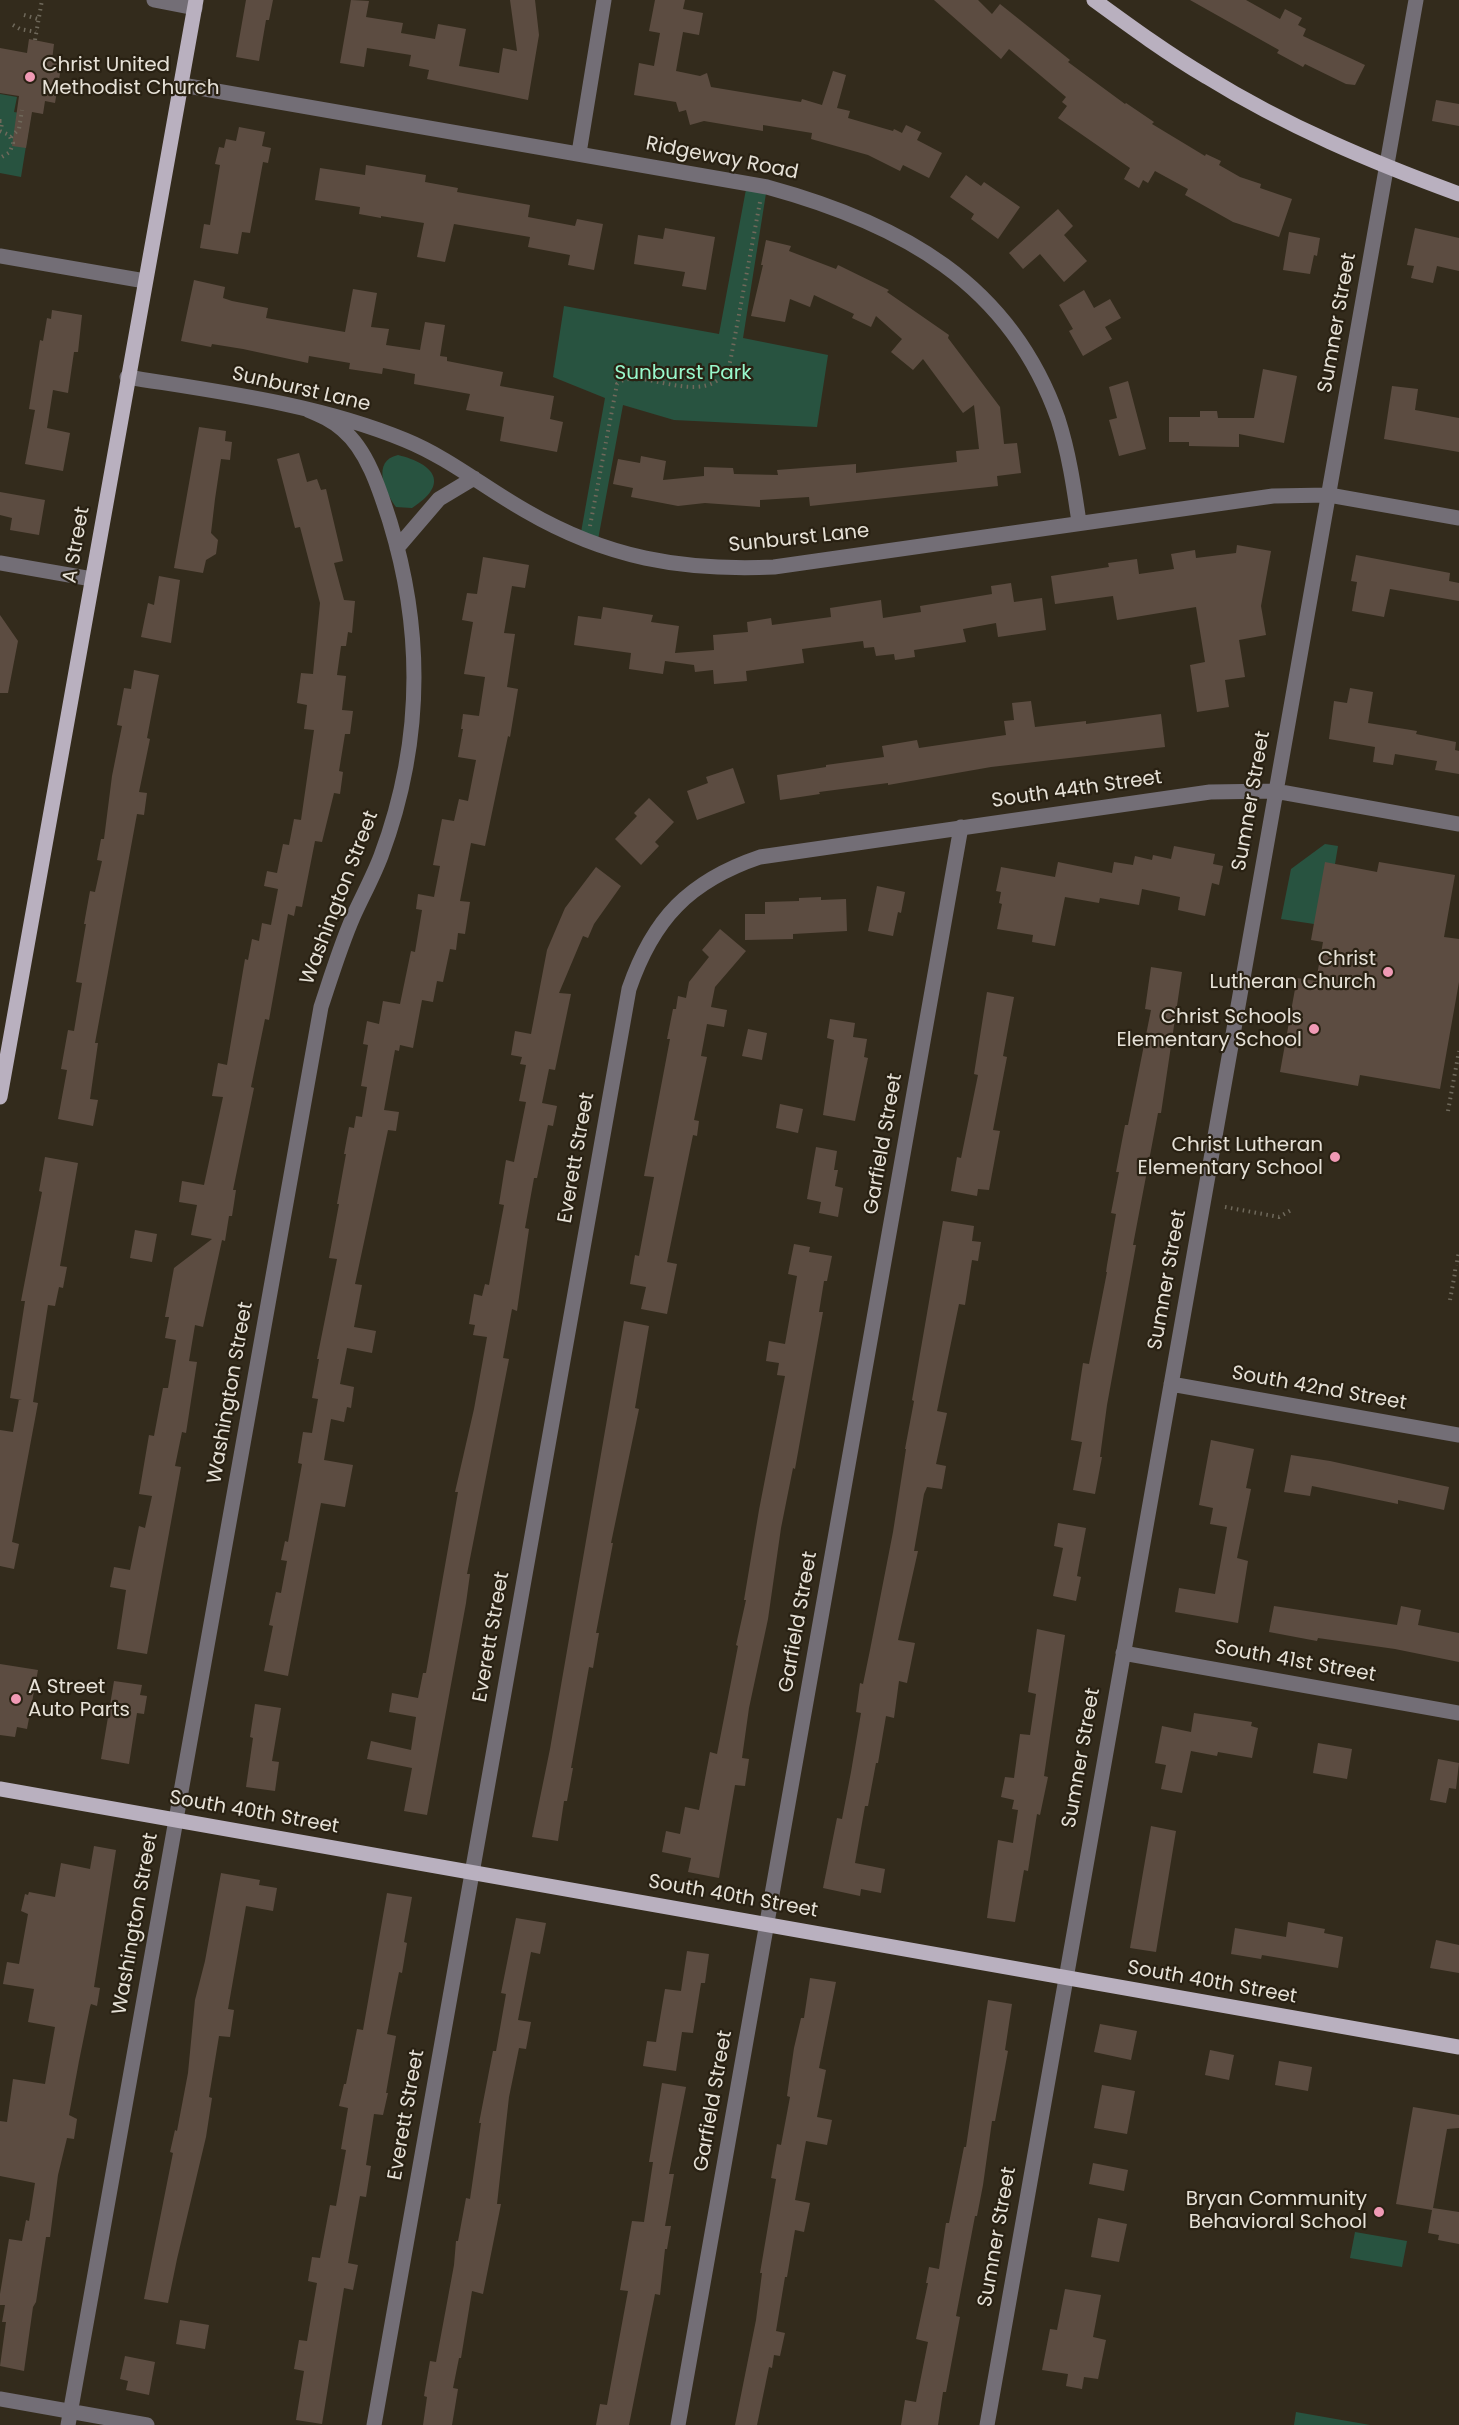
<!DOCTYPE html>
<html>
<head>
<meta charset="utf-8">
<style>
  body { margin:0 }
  canvas { display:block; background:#332b1c }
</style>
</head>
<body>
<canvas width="1459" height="2425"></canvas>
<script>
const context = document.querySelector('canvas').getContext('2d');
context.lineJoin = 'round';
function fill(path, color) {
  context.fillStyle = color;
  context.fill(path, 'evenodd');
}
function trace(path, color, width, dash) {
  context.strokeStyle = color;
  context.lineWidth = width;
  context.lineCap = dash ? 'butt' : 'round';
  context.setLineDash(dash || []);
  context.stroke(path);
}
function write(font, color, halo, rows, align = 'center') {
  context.font = font + ' Poppins,sans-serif';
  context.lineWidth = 4.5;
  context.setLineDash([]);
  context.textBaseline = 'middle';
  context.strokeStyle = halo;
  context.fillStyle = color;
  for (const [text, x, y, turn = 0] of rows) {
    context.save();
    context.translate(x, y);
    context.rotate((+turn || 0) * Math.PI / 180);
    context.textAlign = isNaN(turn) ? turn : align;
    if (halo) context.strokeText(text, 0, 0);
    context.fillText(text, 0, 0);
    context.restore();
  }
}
fill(new Path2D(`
  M0 94 17 97 14 112 31 115 21 177 0 173Z
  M747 184 767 187 743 338 828 355 817 427 674 420 623 405 597 545 580 538 605 398 553 377 564 306 719 334Z
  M398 455C435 464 450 484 412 508L396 507C385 492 371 461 398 455Z
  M1325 844 1338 846 1335 864 1314 924 1281 919 1291 869Z
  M1355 2232 1407 2241 1402 2267 1350 2258Z
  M1296 2412 1370 2425H1294Z`), '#285340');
fill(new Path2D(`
  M246 0H273L269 20H266L259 61 236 57Z
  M351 0 369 1 366 17 403 23 401 33 435 39 438 24 466 29 459 66 499 73 503 48 517 51 510 0H535L539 35 528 100 427 79 429 70 409 66 411 55 367 48 364 67 340 63Z
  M655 0H685L683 9 703 13 699 35 683 32 676 71 700 76 707 73 711 87 801 102 802 99 822 105 833 71 846 75 837 108 850 111 848 118 893 131 894 129 902 133 906 125 921 132 917 140 942 153 929 178 903 165 900 171 868 155 811 139 812 133 763 125V131L704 121 690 125 686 110 679 112 676 102 634 95 639 63 654 66 660 33 649 31Z
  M934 0H978L992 14 1000 4 1070 60 1068 62 1125 104 1126 103 1154 122 1152 124 1205 156 1206 154 1221 161 1219 165 1240 177 1261 184 1260 188 1292 199 1279 237 1233 222 1185 195 1188 189 1155 171 1148 183 1143 180 1139 188 1124 179 1130 168 1058 118 1067 106 1062 102 1066 97 1009 49 1001 59Z
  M1190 0H1246L1280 19 1285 9 1302 18 1298 25 1306 29 1303 36 1365 65 1355 85 1346 84 1305 64 1303 67 1277 53 1279 50Z
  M29 39 54 44 52 60 62 62 55 103 45 101 43 114 32 112 26 148 12 146 19 96 0 93V48L27 53Z
  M1436 100 1459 104V126L1432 121Z
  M239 127 265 132 262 146 271 148 268 163 263 162 250 233 242 232 238 254 200 248 204 224 210 225 220 165 215 164 219 147 224 148 226 139 236 141Z
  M366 165 426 175 425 182 458 188 457 192 530 205 528 217 575 226 577 219 603 224 594 270 568 265 570 255 528 247 530 237 454 224 445 262 417 257 424 223 381 216V218L359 214 360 207 315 200 320 168 365 175Z
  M966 175 981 186 984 182 1020 207 998 239 971 219 974 214 950 197Z
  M1058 209 1073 226 1064 235 1087 261 1064 282 1040 254 1023 269 1009 253Z
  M665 228 715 237 706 290 682 286 685 272 634 264 638 235 663 239Z
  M1415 228 1459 238V271L1437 266 1433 283 1411 278 1414 266 1407 265Z
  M1289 232 1320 238 1317 256 1314 255 1310 274 1283 270Z
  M766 240 791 246 789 251 836 269 838 265 889 290 887 292 949 335 948 338 1000 407 1004 444 1017 443 1021 473 997 476 998 486 810 506 809 497 760 500V507L705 503 678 506 631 497 633 488 613 484 618 459 640 463 641 456 666 461 663 480 704 476V467L733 468 734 474 778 475 777 470 856 464V473L957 462 956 451 979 449 974 405 963 413 923 359 913 370 891 352 902 339 876 316 871 327 852 318 854 314 814 295 810 307 790 299 785 322 751 316 763 265H761Z
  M194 280 225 287 223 298 232 301 268 308 266 318 345 332 353 289 377 293 371 327 389 329 386 345 420 350 425 322 445 325 440 356 447 357V361L503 372 500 386 554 396 550 419 563 422 557 452 500 441 504 417 466 410 470 394 414 384 415 374 383 368 382 374 349 369 350 363 309 356 308 363 243 349 212 344 211 347 181 341Z
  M1084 290 1094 308 1110 299 1121 318 1105 327 1112 339 1083 356 1069 331 1073 329 1059 305Z
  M52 310 82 315 78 352H74L68 393 53 390 47 428 70 433 63 471 25 464 35 410 29 409 40 340 43 341 47 318 51 319Z
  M1263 369 1297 376 1284 443 1239 434V447L1189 446V442H1169V417H1200V411H1217L1218 418H1254Z
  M1128 381 1146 449 1119 456 1109 420 1117 418 1109 387Z
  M1392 386 1418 389 1415 410 1459 418V452L1384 439Z
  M199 427 226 431 225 441 232 442 230 460 221 459 215 499 211 533 218 540 216 554 206 560 203 573 174 568Z
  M299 453 307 482 317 479 321 490 326 489 343 561 334 563 344 600 355 601 352 633 348 632 346 646H341L337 675 346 676 342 710 353 711 350 734H345L339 771 343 772 340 794 334 793 322 842 315 841 302 907 296 906 294 916 288 914 269 1020 265 1019 251 1087 254 1088 233 1190H236L232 1216H229L225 1241 222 1240 203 1327 195 1325 189 1361 197 1362 186 1433 182 1432 175 1466 181 1467 147 1654 117 1649 126 1590 110 1587 114 1567 130 1570 139 1526 145 1528 152 1496 139 1494 149 1435 154 1436 163 1388H168L176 1340 165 1338 169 1317H165L174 1268 212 1239 191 1235 197 1205 179 1202 182 1181 204 1185 223 1097 212 1096 218 1063 227 1065 245 959 248 960 252 939 259 941 262 923 271 925 278 889 264 886 267 871 277 873 283 844 289 845 294 819 301 820 314 730 304 729 307 705 297 703 301 673 313 674 320 603 300 527 295 528 277 459Z
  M0 492 45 500 39 535 10 530 12 518 0 515Z
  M1237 545 1271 551 1261 606 1266 635 1239 640 1245 677 1225 680 1229 707 1197 712 1190 665 1205 662 1196 607 1117 620 1113 596 1055 604 1051 576 1109 567 1108 563 1137 559 1139 574 1174 569 1171 554 1195 550 1196 558 1236 553Z
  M1356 555 1450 573 1449 581 1459 583V601L1390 589 1384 617 1352 611 1357 582 1351 581Z
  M483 557 529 565 525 588 512 586 504 633 515 634 507 687 518 689 510 737 508 736 485 846 471 843 460 901 470 902 465 934 458 933 456 950 450 949 443 982 437 981 433 1002 422 1000 413 1048 400 1045 399 1051 395 1050 384 1110 399 1112 396 1131 388 1130 355 1284 362 1285 354 1327 376 1331 372 1353 347 1348 340 1384 354 1387 351 1408 347 1407 344 1422 331 1419 324 1460 353 1465 345 1507 321 1503 288 1676 264 1671 273 1626 269 1625 276 1592 281 1593 287 1561 281 1560 285 1541 288 1542 302 1464 298 1463 303 1432 312 1433 318 1399 312 1398 319 1359H317L337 1259 329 1258 339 1204H337L346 1154H344L349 1127 354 1128 356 1116 362 1117 367 1087 361 1086 368 1045 363 1044 367 1021 379 1024 383 1001 400 1004 411 951 415 952 422 910 416 909 418 894 434 897 440 866 433 865 442 819 454 821 459 799 468 801 476 760 458 757 463 729H461L463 714 479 716 485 677 464 674 473 622 462 620 467 593 477 594Z
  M159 576 180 580 171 643 141 637 148 603 154 605Z
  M1011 583 1014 602 1042 598 1046 630 998 637 996 623 963 629 966 642 914 650 915 657 895 660 894 654 876 656 874 647 864 648 863 641 802 649 804 663 746 671 747 681 714 684 713 670 695 672 694 665 665 661 663 674 629 669 631 653 574 645 578 616 601 619 603 607 653 615 651 622 679 626 675 653 714 650 713 635 748 632 747 622 771 618 772 625 831 617 830 608 881 600 883 618 921 612 920 606 992 594 991 586Z
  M0 615 18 641 8 693H0Z
  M134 670 159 675 147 738 150 739 139 792 147 793 144 815 137 814 95 1043H98L90 1099 98 1100 93 1126 58 1119 67 1070 61 1069 68 1030 74 1031 82 983 76 982 86 924H84L90 891 95 892 102 861 97 860 101 839H104L112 776 122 726 117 725 124 688 131 689Z
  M1350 688 1373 692 1368 723 1417 731 1416 734 1456 742 1455 750 1459 751V774L1435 770 1437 761 1395 754 1393 765 1373 762 1375 747 1329 739 1334 701 1347 703Z
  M1031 701 1035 727 1086 721V724L1161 714 1165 747 991 767 888 785V783L819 792 820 794 780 800 777 775 826 767V765L884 757 882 746 917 740 919 748 1006 735 1004 721 1014 720 1012 703Z
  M733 768 745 803 697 820 687 791 708 783 706 777Z
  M649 798 674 822 655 842 659 846 641 865 615 839 637 816 634 813Z
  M1174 846 1215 854 1213 864 1223 866 1219 885 1212 883 1205 916 1178 910 1180 897 1142 889 1139 905 1100 898 1099 903 1065 897 1055 946 1032 942 1033 935 997 929 1002 904 999 903 1001 892 996 891 1001 867 1055 877 1058 862 1112 873 1114 862 1133 865 1135 856 1152 860 1153 855 1171 859Z
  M1325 862 1377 872 1379 862 1455 875 1444 937 1459 939V982L1440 1089 1360 1075 1358 1086 1280 1072 1297 978 1316 981 1323 942 1311 940Z
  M596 867 621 886 594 924 588 938 583 936 559 993 571 994 555 1070 549 1069 542 1103 557 1106 553 1126 548 1125 537 1178H534L525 1228 529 1229 520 1290 517 1311 512 1309 503 1358 509 1359 467 1574H470L466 1603 427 1815 404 1811 412 1768 367 1759 371 1741 411 1750 416 1717 389 1712 392 1693 418 1698 423 1673H426L458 1492H455L474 1409 487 1337 473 1335 475 1325 469 1324 474 1294 482 1296 485 1284 489 1285 504 1205 499 1204 506 1160 514 1162 526 1102 519 1101 526 1065 520 1064 522 1057 511 1055 515 1031 531 1034 547 950 565 908Z
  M877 886 905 892 901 913 898 912 893 936 868 931Z
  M821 897V900L846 899 847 931 793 934V939L745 940V914H765V902L799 901V898Z
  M720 929 746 951 715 987 711 1007 727 1010 724 1027 707 1024 701 1056 707 1057 694 1120 699 1121 697 1136 693 1135 667 1262 677 1264 667 1314 641 1309 646 1287 630 1284 635 1255 639 1256 654 1177 644 1176 670 1039H667L673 1009H676L678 996 686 998 689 982 709 957 702 950Z
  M1151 967 1182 972 1161 1113H1158L1133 1245H1136L1107 1405 1100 1457H1102L1095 1494 1073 1490 1082 1442 1071 1440 1083 1363 1089 1364 1107 1272H1106L1107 1265 1116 1214 1111 1213 1119 1172H1116L1125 1125H1128L1151 1010 1145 1009Z
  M987 992 1014 997 1003 1056 1007 1057 993 1130 1000 1131 989 1190 978 1189 977 1196 951 1191 957 1157 961 1158 978 1075 974 1074Z
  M830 1019 855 1023 853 1037 867 1039 864 1057 868 1058 855 1121 823 1115 834 1040 827 1038Z
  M748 1029 767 1033 762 1060 742 1056Z
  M780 1104 803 1109 798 1133 776 1128Z
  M816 1147 837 1151 834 1170H838L835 1186 843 1188 838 1217 819 1213 821 1202 807 1199Z
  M45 1157 78 1163 60 1266 67 1267 63 1288 59 1287 55 1306 48 1305 33 1402 38 1403 12 1542 19 1544 14 1569 0 1566V1430L13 1432 19 1399 22 1400 10 1398 25 1301H21L42 1192 39 1191Z
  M943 1221 974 1226 972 1241 981 1242 978 1261 972 1260 965 1305 959 1304 937 1411 947 1413 936 1464 946 1466 942 1489 927 1487 924 1494 914 1551H918L898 1640 915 1643 907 1683 899 1681 894 1718 886 1716 878 1763H876L868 1806H865L855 1863 885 1869 881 1893 861 1889 860 1896 823 1888 837 1818 842 1819 851 1772 861 1713 856 1712 860 1683 863 1684 870 1650 893 1532 906 1449H905L914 1401 912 1400Z
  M135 1230 157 1234 152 1262 130 1258Z
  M794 1244 810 1247 809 1252 832 1256 827 1281H824L819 1312H823L795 1469 793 1468 781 1528 768 1619 749 1708 742 1758 749 1759 745 1786 735 1785 719 1878 688 1872 691 1858 662 1852 666 1831 680 1834 685 1807 699 1810 710 1752 717 1754 738 1646 736 1645 746 1600H744L759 1510 785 1376 777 1375 779 1363 766 1361 769 1341 785 1344 797 1276 788 1274Z
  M624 1321 649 1326 635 1408 639 1409 611 1543H613L596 1633H599L593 1668 589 1667 571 1768H573L567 1801H564L558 1841 532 1837 550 1749Z
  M1211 1440 1254 1449 1246 1488 1251 1489 1237 1558 1248 1561 1238 1623 1175 1612 1179 1588 1215 1594 1227 1527 1210 1524 1213 1508 1199 1505Z
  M1291 1455 1330 1461 1449 1487 1444 1510 1398 1500V1504L1312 1486 1310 1496 1284 1492Z
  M1058 1523 1086 1528 1077 1576 1081 1577 1076 1601 1053 1596 1063 1548 1054 1546Z
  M1274 1606 1397 1625 1401 1606 1421 1610 1418 1625 1459 1633V1662L1395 1649 1318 1638 1317 1641 1269 1632Z
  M1037 1629 1065 1635 1044 1776 1048 1777 1040 1815 1037 1814 1028 1871 1024 1870 1015 1922 987 1918 998 1840 1013 1843 1018 1810 1012 1809 1014 1800 1001 1797 1005 1777 1014 1778 1020 1734 1030 1735 1036 1694 1028 1692Z
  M0 1664 38 1670 27 1729 17 1727 15 1737 0 1735Z
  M114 1681 142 1685 140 1695 147 1696 144 1714 137 1713 129 1764 101 1759Z
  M255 1704 281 1708 272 1761 279 1762 275 1791 246 1787 253 1738 250 1737Z
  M1194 1713 1252 1722 1251 1726 1258 1728 1252 1758 1218 1752 1217 1756 1191 1751 1182 1793 1161 1789 1166 1765 1155 1763 1162 1726 1191 1732Z
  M1318 1743 1352 1749 1347 1779 1313 1773Z
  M1438 1759 1459 1763 1456 1789 1449 1788 1446 1803 1430 1800Z
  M1151 1826 1176 1831 1156 1952 1130 1948Z
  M94 1846 116 1850 94 1987 100 1988 97 2006 91 2004 90 2007 79 2061 69 2115 77 2119 74 2139 67 2138 58 2175 50 2237H46L36 2302 33 2307 24 2371 0 2366 6 2322H2L5 2305H0V2294L9 2239 22 2241 26 2220 29 2221 35 2183 0 2176V2121L7 2122 13 2079 45 2084 55 2027 28 2022 34 1989 3 1984 7 1962 19 1964 28 1914 21 1911 25 1894 28 1895 29 1892 55 1897 61 1863 90 1869Z
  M221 1873 260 1880 259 1885 277 1888 273 1911 246 1906 228 2009 234 2010 230 2037 219 2036 209 2097 212 2098 206 2137 177 2259 168 2303 144 2299 173 2153 170 2152 175 2130 177 2131 188 2073 195 2000 205 1961Z
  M387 1893 412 1897 404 1942 407 1943 402 1973 399 1972 387 2034 396 2036 386 2093H388L383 2115 374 2114 366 2165 371 2166 366 2197 360 2196 348 2263 358 2265 353 2290 344 2288 322 2424 296 2420 304 2371 294 2369 299 2340 307 2341 317 2283 308 2281 312 2257 320 2258 330 2205 336 2206 346 2150 341 2149 348 2108 339 2106 344 2084H346L357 2029 363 2030Z
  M516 1918 546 1923 540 1954 531 1952 518 2020 531 2022 526 2049 519 2048 509 2097 497 2204H501L483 2294 472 2291 461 2358H459L453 2388 458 2389 452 2425H423L427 2397 424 2396 430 2361 436 2362 454 2265 456 2241H458L466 2198 470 2199 481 2123H479L493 2051H496L506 1994 501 1993Z
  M1288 1922 1325 1929 1324 1933 1343 1937 1338 1968 1262 1955 1261 1959 1231 1954 1235 1928 1286 1937Z
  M1436 1940 1459 1945V1973L1430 1968Z
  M687 1951 709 1954 705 1983H701L693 2033 682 2032 676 2071 643 2066 647 2041 656 2042 665 1989 681 1991Z
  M810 1978 836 1982 819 2068 826 2070 817 2117 832 2120 827 2145 806 2141 795 2200 810 2203 804 2232 795 2230 787 2277H785L776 2331 785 2333 780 2356 774 2355 772 2368 769 2367 757 2425H735L756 2320 762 2273H760L776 2179 771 2178 777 2144 781 2145 790 2097 787 2096 794 2048 801 2018H804Z
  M988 2000 1012 2004 1005 2050 1008 2051 995 2121H992L983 2185 977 2216H975L956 2316 960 2317 946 2392H943L938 2425H901L905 2400 916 2402 928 2342 916 2339 928 2283H926L929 2267 939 2269 946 2223H949L964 2147H966Z
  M1100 2024 1137 2031 1131 2060 1094 2052Z
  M1210 2050 1234 2055 1229 2080 1205 2075Z
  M1279 2061 1312 2067 1308 2091 1275 2085Z
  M662 2083 686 2087 669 2174H674L665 2226H671L667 2249H665L660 2295 655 2294 629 2425H596L600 2404 607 2405 628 2291 620 2290 632 2221 644 2222 653 2162H649Z
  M1102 2085 1135 2091 1127 2134 1094 2128Z
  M1413 2107 1459 2115V2128L1447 2129 1433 2208 1459 2212V2244L1438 2240 1439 2235 1428 2233 1432 2210 1396 2204Z
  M1093 2163 1128 2170 1124 2191 1089 2184Z
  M1098 2218 1127 2224 1119 2262 1091 2257Z
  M1065 2289 1101 2295 1093 2337 1106 2340 1098 2379 1084 2377 1082 2389 1066 2386 1068 2374 1042 2370 1050 2329 1057 2330Z
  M180 2320 209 2325 205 2349 176 2344Z
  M125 2356 155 2362 149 2395 126 2390 128 2381 120 2379Z`), '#5c4c41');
trace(new Path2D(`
  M24 15 38 19
  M13 25 20 29 36 32
  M35 40 42 0
  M0 121H2L1 131
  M0 131 9 135 13 143 10 152 0 158
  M11 137 19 129 22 110
  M590 526 617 384C639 364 702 410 727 370 730 365 731 357 732 352L760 202
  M1448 1111 1459 1051
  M1225 1207 1279 1217 1293 1209
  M1457 1262 1459 1251
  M1455 1271 1456 1265
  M1450 1300 1455 1273`), '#6f695b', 4, [1.5, 4.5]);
trace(new Path2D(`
  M154 0 195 8
  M182 85 767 187C899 223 1010 282 1058 419 1069 453 1074 488 1079 522
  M579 153 604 0
  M0 256 145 281
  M127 377C220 392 318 404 405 440 449 458 485 488 526 511 607 558 681 571 774 567L1273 496 1329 495 1459 518
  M397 548 439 499 474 478
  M0 563 92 579
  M1171 1384 1459 1435
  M1123 1653 1459 1713
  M0 2399 147 2425
  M68 2425 321 1007C331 977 340 947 353 917 362 897 373 877 381 856 422 746 424 633 390 522 380 491 368 451 343 430 332 420 320 415 308 410
  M374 2425 629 989C653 919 689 881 760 857L1210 792 1275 791 1459 824
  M678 2425 961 827
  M987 2425 1416 0`), '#736e76', 15);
trace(new Path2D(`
  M1094 0C1131 27 1168 54 1207 77 1286 126 1372 162 1459 194
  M0 1097 196 0
  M0 1789 1459 2047`), '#b9b0bf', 15);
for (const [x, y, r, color] of [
  [30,77,6,"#f09ab5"],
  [1388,972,6,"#f09ab5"],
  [1314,1029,6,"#f09ab5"],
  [1335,1157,6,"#f09ab5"],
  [16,1699,6,"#f09ab5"],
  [1379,2212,6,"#f09ab5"]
]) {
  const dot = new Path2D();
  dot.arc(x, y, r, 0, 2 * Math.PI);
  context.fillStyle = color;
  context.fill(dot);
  trace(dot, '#292113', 2);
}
write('20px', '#e6e1d7', '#292113', [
  ["Christ United",42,66,"left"],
  ["Methodist Church",42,89,"left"],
  ["Christ",1376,960],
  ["Lutheran Church",1376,983],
  ["Christ Schools",1302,1018],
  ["Elementary School",1302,1041],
  ["Christ Lutheran",1323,1146],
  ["Elementary School",1323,1169],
  ["A Street",28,1688,"left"],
  ["Auto Parts",28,1711,"left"],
  ["Bryan Community",1367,2200],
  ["Behavioral School",1367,2223]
], 'right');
write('20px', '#e6e1d7', '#292113', [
  ["Ridgeway Road",722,159,11],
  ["Sumner Street",1338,323,-80],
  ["Sunburst Lane",301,390,13],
  ["Sunburst Lane",799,539,-6],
  ["A Street",77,545,-80],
  ["South 44th Street",1077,790,-8],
  ["Sumner Street",1252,801,-80],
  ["Washington Street",340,898,-69],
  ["Garfield Street",884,1144,-80],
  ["Everett Street",577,1158,-80],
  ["Sumner Street",1168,1280,-80],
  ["South 42nd Street",1319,1389,10],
  ["Washington Street",231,1393,-80],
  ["Garfield Street",799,1622,-80],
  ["Everett Street",492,1637,-80],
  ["South 41st Street",1295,1662,10],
  ["Sumner Street",1082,1758,-80],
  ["South 40th Street",254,1813,10],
  ["South 40th Street",733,1897,10],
  ["Washington Street",136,1924,-80],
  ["South 40th Street",1212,1983,10],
  ["Garfield Street",714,2101,-80],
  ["Everett Street",407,2115,-80],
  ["Sumner Street",998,2237,-80]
]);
write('20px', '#98f8cc', '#292113', [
  ["Sunburst Park",683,374]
]);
</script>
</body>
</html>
